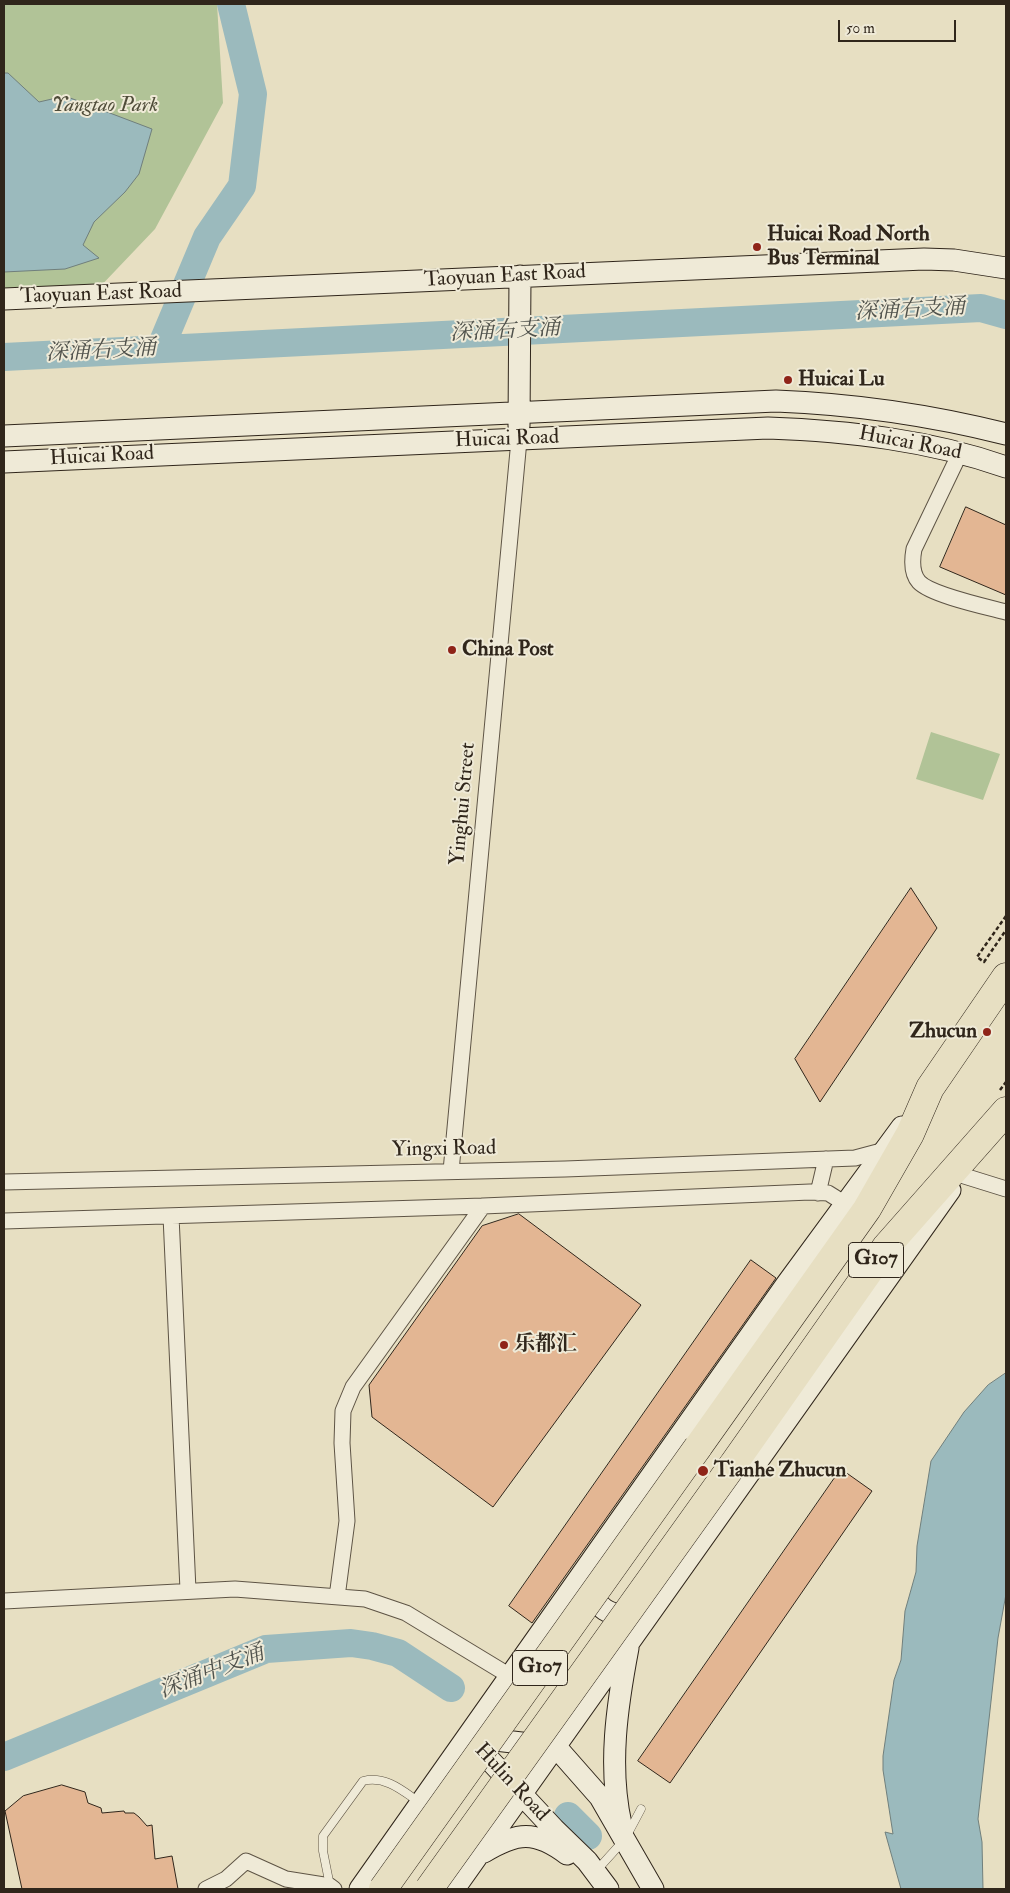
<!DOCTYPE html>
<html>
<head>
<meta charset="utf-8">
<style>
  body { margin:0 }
  #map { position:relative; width:1010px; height:1893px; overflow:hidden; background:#e7dfc2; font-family:"IM FELL Double Pica",serif }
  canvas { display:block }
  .frame { position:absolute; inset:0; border:5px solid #30261b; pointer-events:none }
  .scale { position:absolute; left:838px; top:20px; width:118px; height:22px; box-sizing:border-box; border:2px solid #30261b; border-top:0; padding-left:6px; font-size:15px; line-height:18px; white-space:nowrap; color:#30261b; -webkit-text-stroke:4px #efead7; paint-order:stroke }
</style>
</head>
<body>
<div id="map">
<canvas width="1010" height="1893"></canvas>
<div class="frame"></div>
<div class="scale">50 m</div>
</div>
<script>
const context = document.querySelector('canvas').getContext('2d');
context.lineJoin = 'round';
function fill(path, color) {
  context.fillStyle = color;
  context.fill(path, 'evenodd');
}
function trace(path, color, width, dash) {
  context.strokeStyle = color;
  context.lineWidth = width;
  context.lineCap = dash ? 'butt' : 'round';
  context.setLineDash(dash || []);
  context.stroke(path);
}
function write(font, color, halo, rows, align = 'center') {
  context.font = font + ' "IM FELL Double Pica","Noto Serif SC",serif';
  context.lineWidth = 4;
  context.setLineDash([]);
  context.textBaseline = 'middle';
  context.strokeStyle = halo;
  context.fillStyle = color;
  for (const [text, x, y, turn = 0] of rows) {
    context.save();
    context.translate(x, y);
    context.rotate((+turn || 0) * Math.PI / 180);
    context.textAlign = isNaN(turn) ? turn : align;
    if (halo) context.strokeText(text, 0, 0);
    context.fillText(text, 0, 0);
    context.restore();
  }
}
fill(new Path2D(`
  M4 4H217L223 103 155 229 96 291 4 290Z
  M931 732 1000 754 983 800 916 779Z`), '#b1c397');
const water = new Path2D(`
  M4 73H8L39 102 65 96 152 129 139 174 125 192 94 222 83 245 99 258 65 269 4 272Z
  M1006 1373V1594L998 1638 978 1819 982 1842 983 1889H901L885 1832 893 1834 883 1770V1756L894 1680 901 1660 905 1611 916 1572 917 1546 931 1461 964 1412 988 1385Z`);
fill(water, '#9bbabd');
trace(water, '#707f7c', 1);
trace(new Path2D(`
  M160 349 207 237 242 186 253 94 231 4
  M4 357 981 308 1006 315
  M4 1757 266 1649 351 1643 372 1646 398 1653 451 1688
  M568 1816 588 1836`), '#9bbabd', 28);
const building = new Path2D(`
  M966 507 1006 525V595L940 567Z
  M911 888 937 928 820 1102 795 1059Z
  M519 1214 641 1305 493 1507 372 1417 369 1385 482 1226Z
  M751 1260 776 1278 532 1623 509 1606Z
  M841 1469 872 1491 670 1783 638 1761Z
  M62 1785 85 1792 88 1803 101 1808 102 1813 124 1811 125 1813H134L139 1817 147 1826 152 1825 155 1859 172 1856 178 1889H22L5 1811 23 1796Z`);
fill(building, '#e3b693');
trace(building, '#30261b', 1);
const lane = new Path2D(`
  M597 1870 625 1839 641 1809
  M330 1886 323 1851V1836L363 1781C385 1775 403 1791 419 1802`);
const street = new Path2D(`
  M960 453 914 549C912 560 911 573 919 582 931 595 987 607 1006 612
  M451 1171 519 440
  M961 1175 1006 1189
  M4 1182 565 1169 855 1158 885 1150
  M818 1193 826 1159
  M171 1216 188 1590
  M4 1221 483 1206 810 1192 828 1193 844 1203
  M337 1597 347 1521 342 1443 343 1411 353 1387 483 1206
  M4 1601 235 1589 365 1599 406 1613 510 1676
  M206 1889 226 1879 246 1861 286 1879 330 1886 334 1889`);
const secondary = new Path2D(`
  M4 299 924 259 954 260 1006 268
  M519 426 520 276
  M4 436 776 401C854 404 930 415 1006 434
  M4 462 768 428C849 431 929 440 1006 467
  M591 1580C591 1608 612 1620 638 1613
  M478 1738 556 1747 600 1797 653 1889
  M471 1740 554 1829 587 1861 608 1889
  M621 1824C608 1766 617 1706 628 1648
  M484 1852C517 1832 535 1830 567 1854
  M360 1889 786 1285 902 1127
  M454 1889 950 1190`);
const highway = new Path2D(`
  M698 1447 867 1209 910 1134 930 1088 1006 977
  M732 1466 886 1247 1006 1111`);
trace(lane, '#5e5445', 9);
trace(street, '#5e5445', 17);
trace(secondary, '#30261b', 23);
trace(highway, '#30261b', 29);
trace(new Path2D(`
  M1006 916 977 957 984 962 1006 930
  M1000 1090 1006 1082`), '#30261b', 2.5, [4, 2.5]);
trace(lane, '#efead7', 8);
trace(street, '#efead7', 15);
trace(secondary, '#efead7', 21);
trace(highway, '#e7dfc2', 28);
const highwayBridge = new Path2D(`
  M383 1889 698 1447
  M429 1889 732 1466`);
trace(highwayBridge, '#30261b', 29, []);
trace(highwayBridge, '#e7dfc2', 28);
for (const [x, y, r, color] of [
  [757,247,5,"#8f2418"],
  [788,380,5,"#8f2418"],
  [452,650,5,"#8f2418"],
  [987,1032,5,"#8f2418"],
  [504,1345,5,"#8f2418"],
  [703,1471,6,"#8f2418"]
]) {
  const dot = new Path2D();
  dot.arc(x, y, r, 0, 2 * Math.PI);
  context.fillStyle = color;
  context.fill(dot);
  trace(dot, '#efead7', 2);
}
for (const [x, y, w] of [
  [876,1260,55],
  [540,1668,55]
]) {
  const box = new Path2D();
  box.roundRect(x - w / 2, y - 17.5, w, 35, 4);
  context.fillStyle = '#efead7';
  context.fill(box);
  trace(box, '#30261b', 1);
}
write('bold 20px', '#30261b', null, [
  ["G107",876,1260],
  ["G107",540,1668]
]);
write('italic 21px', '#504d3a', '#efead7', [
  ["Yangtao Park",105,106]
]);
write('bold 21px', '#30261b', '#efead7', [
  ["Huicai Road North",767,235],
  ["Bus Terminal",767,259],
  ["Huicai Lu",798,380],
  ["China Post",462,650],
  ["Zhucun",977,1032,"right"],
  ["乐都汇",514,1345],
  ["Tianhe Zhucun",714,1471]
], 'left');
write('21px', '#30261b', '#efead7', [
  ["Taoyuan East Road",505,277,-3],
  ["Taoyuan East Road",101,295,-2],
  ["Huicai Road",507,440,-2],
  ["Huicai Road",910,444,11],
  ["Huicai Road",102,457,-3],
  ["Yinghui Street",464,804,-85],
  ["Yingxi Road",444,1150,-1],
  ["Hulin Road",511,1783,47]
]);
write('italic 22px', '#50524c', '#efead7', [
  ["深涌右支涌",910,311,-3],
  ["深涌右支涌",505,332,-3],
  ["深涌右支涌",101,352,-3],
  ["深涌中支涌",212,1673,-21]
]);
</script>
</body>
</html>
